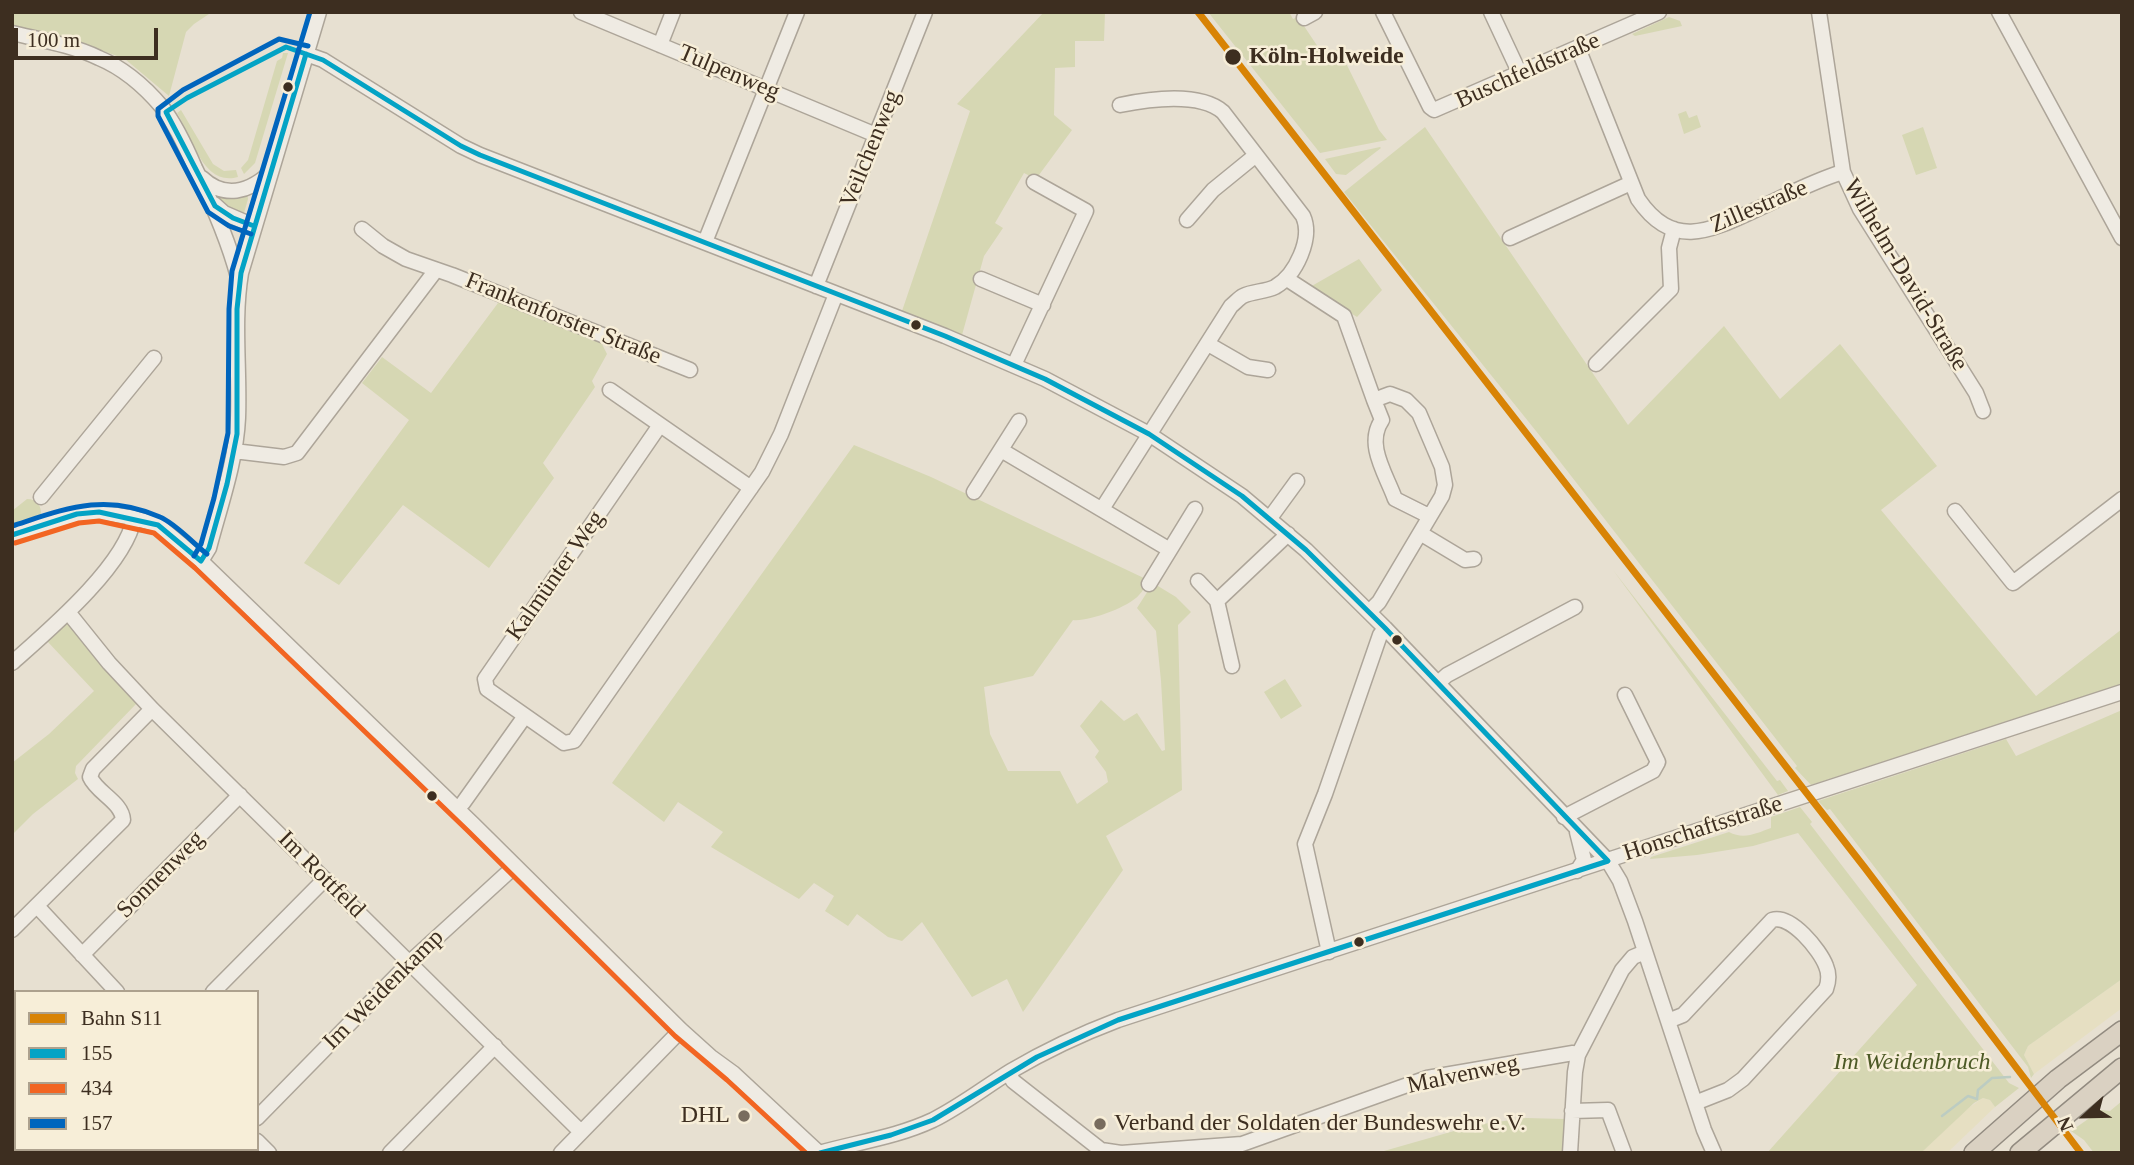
<!DOCTYPE html>
<html>
<head>
<meta charset="utf-8">
<style>
  body { margin:0 }
  #map { position:relative; width:2134px; height:1165px; overflow:hidden; background:#e7e0d1; font-family:"Times New Roman",serif }
  canvas { display:block }
  .frame { position:absolute; inset:0; border:14px solid #3d2e20; pointer-events:none }
  .legend { position:absolute; left:14px; top:990px; width:245px; height:161px; box-sizing:border-box; background:#f7eed8; border:2px solid #ada18e; margin:0; padding:9px 12px; list-style:none; font-size:21px; color:#3d2e20 }
  .legend li { display:flex; align-items:center; gap:14px; height:35px }
  .legend b { width:35px; border:2px solid #ada18e }
  .north { position:absolute; left:2050px; top:1081px; width:70px; height:70px; -webkit-text-stroke:5px #f7eed8; paint-order:stroke; rotate:248deg; font-size:19px; font-weight:700; line-height:28px; text-align:center; color:#3d2e20 }
  .north::after { content:''; display:block; margin:auto; width:24px; height:32px; background:#3d2e20; clip-path:polygon(50% 0,100% 100%,50% 72%,0 100%) }
  .scale { position:absolute; left:14px; top:28px; width:144px; height:32px; box-sizing:border-box; border:4px solid #3d2e20; border-top:0; padding-left:9px; font-size:21px; line-height:24px; white-space:nowrap; color:#3d2e20; -webkit-text-stroke:5px #f7eed8; paint-order:stroke }
</style>
</head>
<body>
<div id="map">
<canvas width="2134" height="1165"></canvas>
<div class="frame"></div>
<ul class="legend">
<li><b style="height:9px;background:#d88305"></b>Bahn S11</li>
<li><b style="height:9px;background:#03a3c5"></b>155</li>
<li><b style="height:9px;background:#f26522"></b>434</li>
<li><b style="height:9px;background:#0065bd"></b>157</li>
</ul>
<div class="north">N</div>
<div class="scale">100 m</div>
</div>
<script>
const context = document.querySelector('canvas').getContext('2d');
context.lineJoin = 'round';
function fill(path, color) {
  context.fillStyle = color;
  context.fill(path, 'evenodd');
}
function trace(path, color, width, dash) {
  context.strokeStyle = color;
  context.lineWidth = width;
  context.lineCap = dash ? 'butt' : 'round';
  context.setLineDash(dash || []);
  context.stroke(path);
}
function write(font, color, halo, rows, align = 'center') {
  context.font = font + ' "Times New Roman",serif';
  context.lineWidth = 5;
  context.setLineDash([]);
  context.textBaseline = 'middle';
  context.strokeStyle = halo;
  context.fillStyle = color;
  for (const [text, x, y, turn = 0] of rows) {
    context.save();
    context.translate(x, y);
    context.rotate((+turn || 0) * Math.PI / 180);
    context.textAlign = isNaN(turn) ? turn : align;
    if (halo) context.strokeText(text, 0, 0);
    context.fillText(text, 0, 0);
    context.restore();
  }
}
fill(new Path2D(`
  M2122 979V1008L2034 1074 2024 1055 2028 1046Z
  M1983 1098 1990 1100 1995 1107 1947 1153H1921L1964 1111Z`), '#e6dfc2');
fill(new Path2D(`
  M12 12H212L194 24 186 32 169 96 125 59 71 39 12 25Z
  M1044 12H1105L1104 41H1075V67L1055 68 1054 115 1072 130 1036 179 1024 173 995 223 1003 228 984 256 962 335 902 311 970 111 957 104Z
  M1208 12H1289L1293 19 1298 17 1324 56 1339 49 1379 130 1387 140 1320 153Z
  M1669 17 1680 21 1682 26 1635 36 1632 34Z
  M283 53H288L255 163 244 174 241 168 248 160 277 61 282 58Z
  M181 110 213 164 224 171 236 170 238 177C203 187 192 137 177 113Z
  M1686 111 1689 118 1697 115 1701 127 1684 134 1678 114Z
  M1425 127 1628 425 1724 326 1780 399 1840 344 1937 466 1881 510 2036 696 2122 629V684L1811 785 1795 768 1797 766 1540 436 1344 192Z
  M1923 127 1937 168 1916 175 1902 135Z
  M1380 147 1381 148 1346 175 1336 174 1325 159Z
  M212 190 247 193 248 199 244 213 225 205Z
  M1359 259 1382 290 1357 317 1310 287Z
  M501 299 601 342 607 354 592 381 595 387 543 463 554 478 489 568 403 505 339 585 304 563 409 420 362 383 382 357 431 393Z
  M854 445 931 477 1148 580C1146 585 1143 591 1139 595 1129 607 1088 622 1073 620L1033 676 984 687 990 734 1008 771H1060L1077 804 1108 782 1106 772 1095 757 1099 751 1080 726 1101 700 1124 721 1137 713 1162 751 1165 750 1161 681 1156 631 1137 608 1153 583 1176 597 1191 612 1178 625 1182 790 1106 836 1123 870 1023 1012 1007 979 972 997 922 922 902 941 888 937 857 914 848 926 825 911 834 896 814 883 799 899 711 847 723 832 678 802 664 822 612 783Z
  M27 499C37 499 42 506 41 516L12 524V511Z
  M1613 570 1777 781 1780 780 1788 791 1778 795Z
  M69 618 138 702 76 766 75 773 78 779 33 814 12 835V763L49 734 94 691 47 641Z
  M1285 679 1302 706 1281 719 1264 692Z
  M2122 710V979L2028 1046 2024 1055 2034 1074 2031 1078 2028 1067 2015 1050 1830 809 1827 810 1818 801 2006 739 2016 756Z
  M1800 807 1812 822 1810 824 2009 1083 2019 1088 1995 1107 1990 1100 1983 1098 1974 1103 1921 1153H1767L1917 985 1798 833 1753 846 1697 855 1650 859 1651 857 1729 832C1744 840 1757 833 1771 828V817Z
  M2122 1101V1153H2094L2084 1140 2071 1131 2101 1110 2110 1111Z
  M1526 1118 1565 1119 1563 1153H1377L1475 1125Z`), '#d6d7b3');
trace(new Path2D(`
  M1942 1116 1968 1096 1977 1099 1978 1090 1992 1078 2010 1077`), '#bcccc2', 2.5);
const minor = new Path2D(`
  M581 12 876 135
  M1383 12 1430 107 1434 110 1659 12
  M1491 12 1520 74
  M1819 12 1843 172 1860 209 1976 393 1983 411
  M1999 12 2122 238
  M1304 18 1315 12
  M12 33C41 40 72 45 99 58 123 68 145 87 162 107 176 125 186 147 195 168 212 203 228 239 238 277
  M660 45 673 12
  M1578 48 1638 199C1672 249 1708 232 1753 211 1782 198 1812 181 1843 172
  M306 54 323 60 461 146 480 155 945 336 1045 379 1149 434 1242 496 1306 550 1385 628 1608 861 1620 881 1635 921 1704 1130 1714 1153
  M202 178C224 199 249 192 270 173
  M214 204 224 213 254 226
  M1187 220 1213 190 1256 155
  M362 229 383 246 406 259 452 275 690 370
  M1510 238 1631 183
  M705 242 797 12
  M981 279 1043 305
  M1287 279 1344 316 1374 400 1390 394 1406 400 1419 413 1442 467 1445 485 1442 496 1379 602 1369 612
  M816 286 925 12
  M1208 344 1248 367 1268 370
  M1596 364 1671 289 1669 248 1674 229
  M1014 365 1086 211 1034 182
  M610 390 751 488
  M1374 400 1382 420C1365 444 1386 474 1395 499L1429 516
  M660 425 485 679 487 689 564 743 574 741 762 472 781 434 836 294
  M1001 450 1170 550
  M234 451 284 457 297 453 436 270
  M974 492 1019 421
  M41 497 154 358
  M1102 509 1231 306C1235 303 1239 298 1243 296 1253 291 1265 292 1275 287 1296 275 1313 238 1303 216L1223 112C1200 92 1149 99 1120 105
  M1955 511 2013 583 2122 499
  M1270 518 1297 481
  M1420 533 1465 560 1474 559
  M12 535 77 514 99 512 134 518 158 525 201 561 474 825 681 1030 711 1057 733 1073 819 1153
  M201 561 209 548C220 506 236 462 238 418 240 370 233 321 241 273L319 12
  M1198 581 1217 601
  M1149 584 1195 509
  M68 612 109 663 152 709 581 1132
  M12 663C48 631 126 565 134 518
  M1232 666 1217 601 1288 534
  M1438 683 1447 675 1575 607
  M463 803 525 716
  M1564 817 1653 771 1658 762 1625 695
  M1577 871 1584 860 1577 832
  M37 906 117 992
  M12 930 123 820C122 802 97 793 90 777L93 769 152 709
  M1329 952 1305 844 1325 794 1380 635 1385 628
  M82 955 240 795
  M213 992 325 879
  M12 1018 16 1022
  M1668 1021 1683 1015 1772 920C1791 914 1820 950 1826 966 1829 973 1829 981 1826 989L1743 1079 1728 1090 1695 1103
  M1009 1073 1013 1081 1101 1150 1121 1153 1242 1144 1427 1078 1573 1053 1578 1055
  M1572 1111 1608 1110 1624 1153
  M257 1118 410 962 515 866
  M257 1141 269 1153
  M136 1149 139 1153
  M390 1153 495 1046
  M561 1153 681 1030
  M819 1153C858 1142 897 1137 933 1120 961 1106 985 1087 1011 1071 1045 1051 1081 1034 1118 1020L2122 692
  M1570 1153 1575 1072 1578 1055 1622 970 1633 957 1645 952`);
const highway = new Path2D(`
  M1974 1153 2058 1079 2122 1031
  M2020 1153 2122 1068`);
trace(minor, '#ada599', 17);
trace(highway, '#928b80', 22);
trace(minor, '#efebe3', 14);
trace(highway, '#dad1c2', 19);
trace(new Path2D(`
  M254 226 233 218 215 206 166 112 187 98 286 47 323 60 461 146 480 155 945 336 1045 379 1149 434 1242 496 1306 550 1385 628 1608 861 1118 1020 1037 1057 933 1120 891 1135 820 1153
  M12 535 77 514 99 512 158 525 201 561
  M201 561 209 548 227 484 237 434V309L241 273 306 54`), '#03a3c5', 5);
trace(new Path2D(`
  M15 543 79 523 99 521 154 533 195 568 468 831 675 1036 727 1080 806 1153`), '#f26522', 5);
trace(new Path2D(`
  M251 234 229 226 208 212 158 116V109L183 90 279 39 308 46
  M12 526C65 509 104 492 160 517 175 523 194 544 207 554
  M194 556 201 544 214 498 228 433 229 309 232 271 310 12`), '#0065bd', 5);
trace(new Path2D(`
  M1198 12 1865 868 2081 1153`), '#d88305', 7);
for (const [x, y, r, color] of [
  [1233,57,9,"#3d2e20"],
  [288,87,6,"#3d2e20"],
  [916,325,6,"#3d2e20"],
  [1397,640,6,"#3d2e20"],
  [432,796,6,"#3d2e20"],
  [1359,942,6,"#3d2e20"],
  [744,1116,7,"#786c5e"],
  [1100,1124,7,"#786c5e"]
]) {
  const dot = new Path2D();
  dot.arc(x, y, r, 0, 2 * Math.PI);
  context.fillStyle = color;
  context.fill(dot);
  trace(dot, '#f7eed8', 2.5);
}
write('bold 24px', '#3d2e20', '#f7eed8', [
  ["Köln-Holweide",1249,57]
], 'left');
write('24px', '#3d2e20', '#f7eed8', [
  ["Buschfeldstraße",1528,71,-24],
  ["Tulpenweg",729,73,23],
  ["Veilchenweg",871,149,-68],
  ["Zillestraße",1759,207,-23],
  ["Wilhelm-David-Straße",1905,275,59],
  ["Frankenforster Straße",563,319,22],
  ["Kalmünter Weg",556,576,-55],
  ["Honschaftsstraße",1703,829,-18],
  ["Sonnenweg",161,875,-45],
  ["Im Rottfeld",321,875,45],
  ["Im Weidenkamp",384,990,-45],
  ["Malvenweg",1463,1075,-12]
]);
write('italic 24px', '#4d5a26', '#f7eed8', [
  ["Im Weidenbruch",1912,1063]
]);
write('24px', '#3d2e20', '#f7eed8', [
  ["DHL",730,1116],
  ["Verband der Soldaten der Bundeswehr e.V.",1114,1124,"left"]
], 'right');
</script>
</body>
</html>
